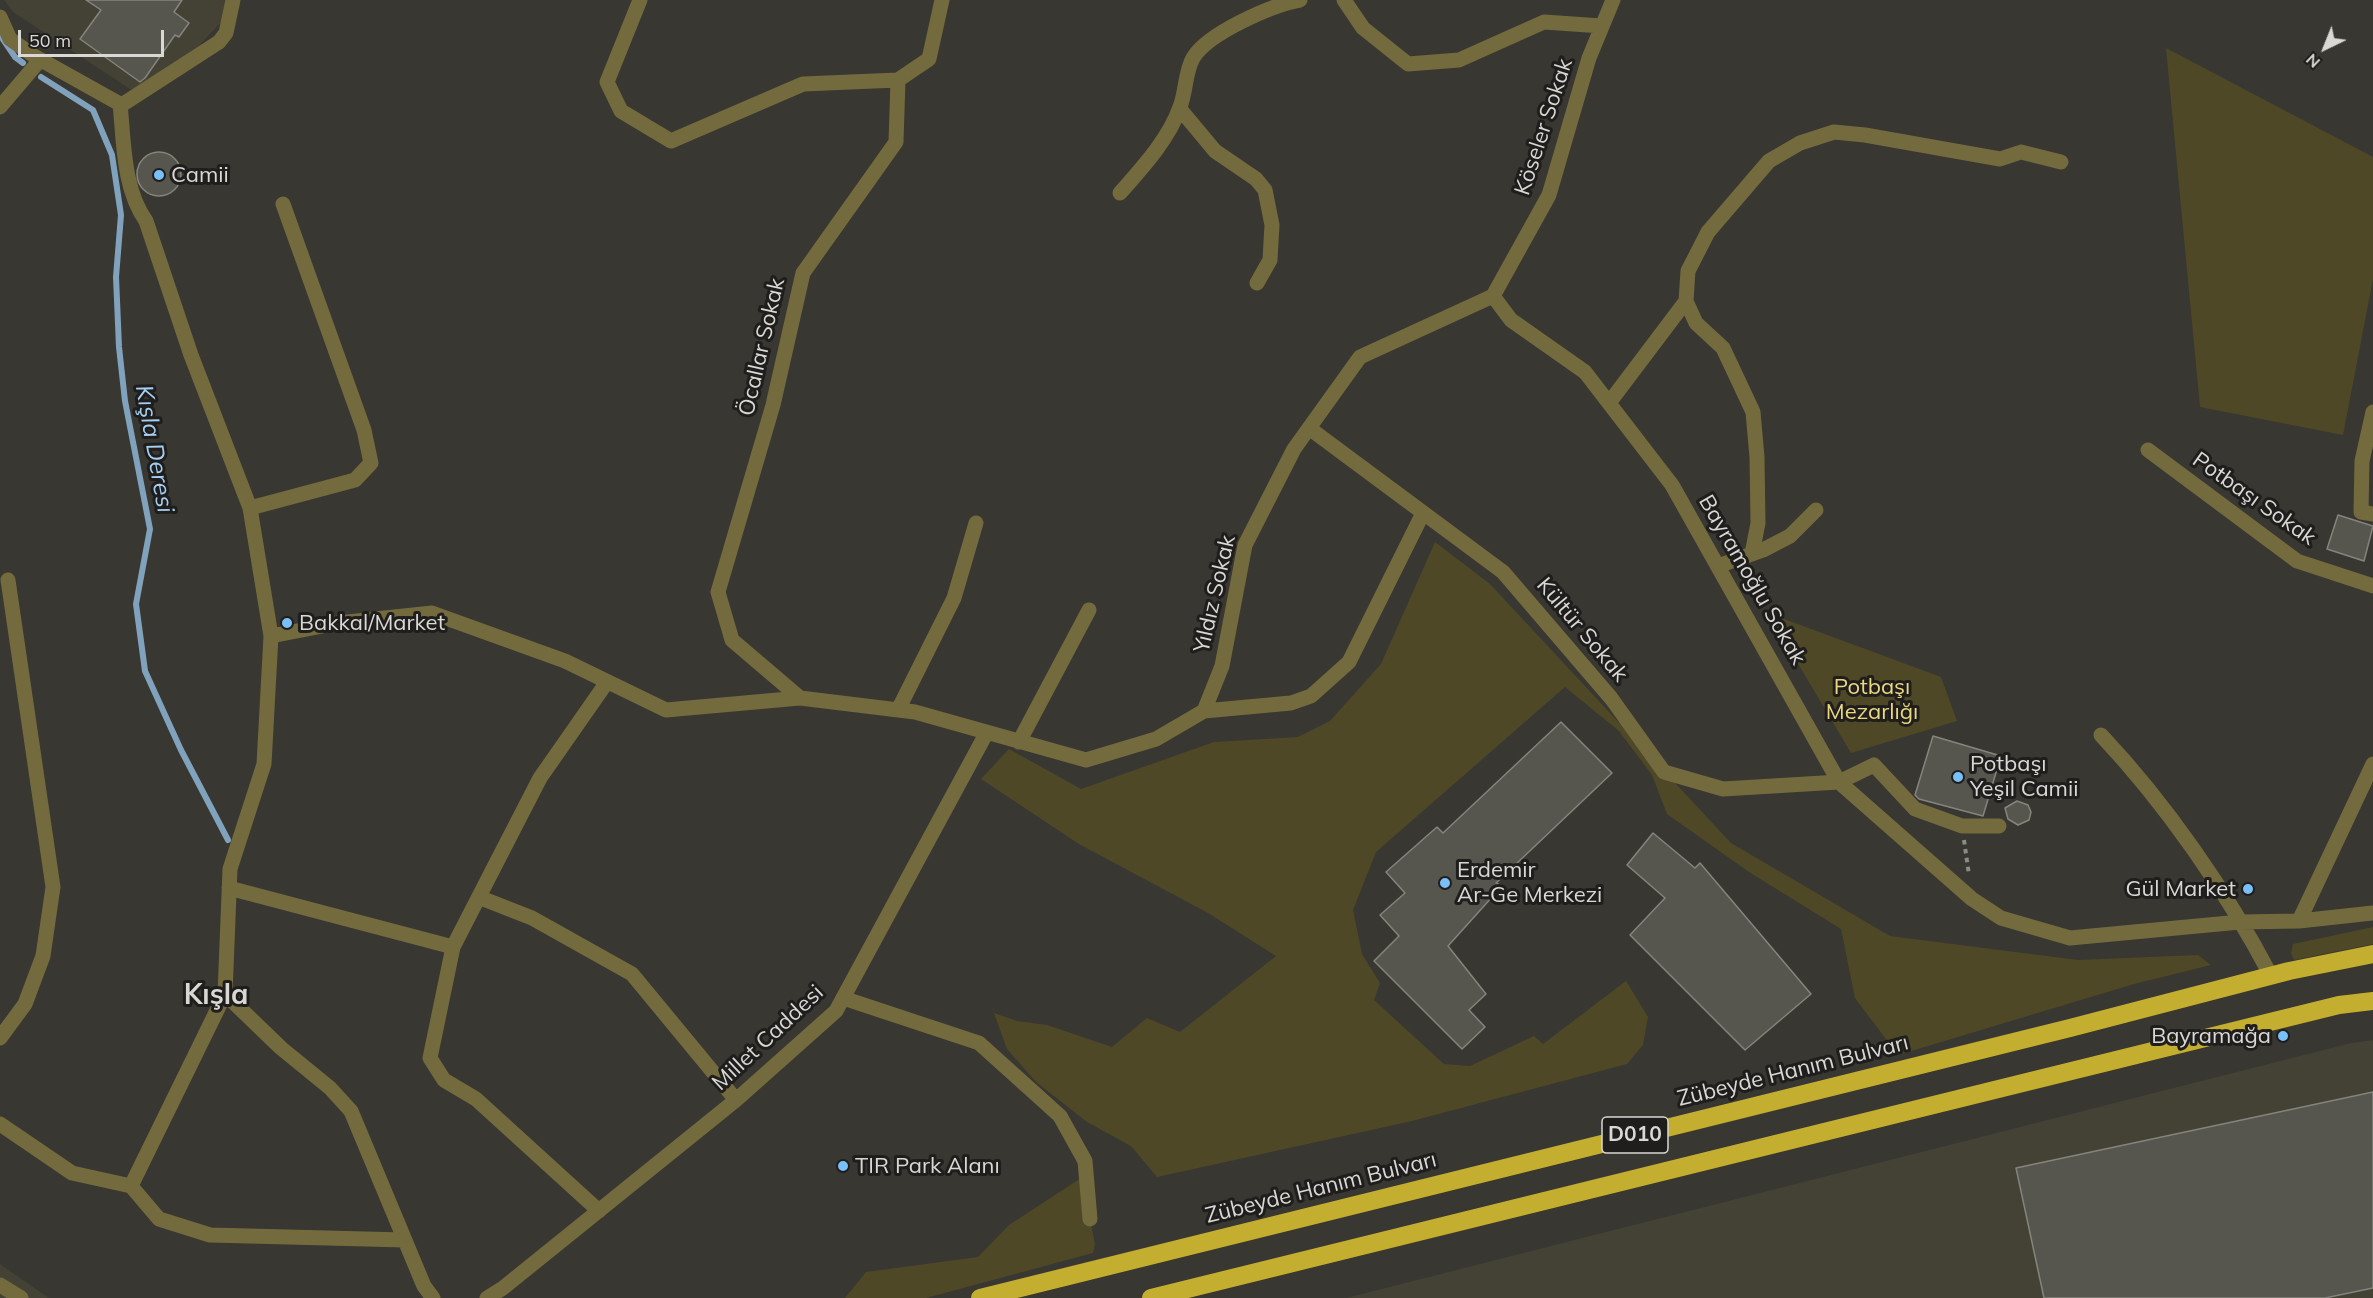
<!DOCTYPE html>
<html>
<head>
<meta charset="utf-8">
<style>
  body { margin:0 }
  #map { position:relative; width:2373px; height:1298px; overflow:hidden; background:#383731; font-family:Mulish,sans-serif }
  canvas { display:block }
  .north { position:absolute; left:2295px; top:18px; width:60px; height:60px; -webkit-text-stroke:4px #1f1e1c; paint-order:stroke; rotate:223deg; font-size:16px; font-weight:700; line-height:24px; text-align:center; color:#d9d8d4 }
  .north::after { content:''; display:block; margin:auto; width:21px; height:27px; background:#d9d8d4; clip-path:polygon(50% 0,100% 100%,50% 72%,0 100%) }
  .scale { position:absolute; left:18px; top:30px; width:146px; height:27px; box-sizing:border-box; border:3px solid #d9d8d4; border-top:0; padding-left:8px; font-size:18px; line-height:21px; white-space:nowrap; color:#d9d8d4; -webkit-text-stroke:4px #1f1e1c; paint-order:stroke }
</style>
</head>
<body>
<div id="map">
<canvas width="2373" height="1298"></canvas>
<div class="north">N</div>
<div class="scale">50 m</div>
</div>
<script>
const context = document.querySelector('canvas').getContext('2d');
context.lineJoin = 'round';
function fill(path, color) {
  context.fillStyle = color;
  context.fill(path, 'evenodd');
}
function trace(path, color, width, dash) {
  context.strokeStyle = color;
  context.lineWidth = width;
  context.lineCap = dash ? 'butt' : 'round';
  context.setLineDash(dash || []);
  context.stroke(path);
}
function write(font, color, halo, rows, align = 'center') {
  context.font = font + ' Mulish,sans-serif';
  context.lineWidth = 6;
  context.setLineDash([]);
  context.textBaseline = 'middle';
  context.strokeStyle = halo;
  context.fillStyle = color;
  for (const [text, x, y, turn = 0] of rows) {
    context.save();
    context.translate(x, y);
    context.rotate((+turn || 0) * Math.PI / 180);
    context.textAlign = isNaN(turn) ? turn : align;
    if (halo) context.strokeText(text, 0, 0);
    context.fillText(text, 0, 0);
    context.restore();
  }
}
fill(new Path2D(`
  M4 0H230L229 14 192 53 136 93 13 12Z
  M2373 1040V1298H1346L2351 1043Z
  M0 1264 49 1298H0Z`), '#444135');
fill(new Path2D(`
  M2166 48 2373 157V279L2343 435 2200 407Z
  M1435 542 1490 584 1731 843 1890 936 2078 960 2198 955 2211 965 2134 984 1898 1055 1855 998 1841 929 1749 872 1667 814 1652 775 1619 731 1565 687 1376 852 1353 910 1362 954 1380 983 1374 1000 1444 1064 1470 1066 1534 1036 1543 1044 1626 981 1648 1017 1643 1045 1627 1064 1412 1121 1157 1177 1131 1146 1087 1122 1036 1082 1007 1049 994 1013 1017 1021 1047 1025 1112 1047 1147 1018 1180 1032 1276 956 1208 913 1079 844 981 779 1009 749 1081 789 1214 742 1298 737 1330 721 1381 664Z
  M1768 613 1941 677 1957 721 1851 753Z
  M2373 927V944L2294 960 2291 953 2293 944Z
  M1081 1178 1095 1244 1093 1253 926 1298H845L866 1272 978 1257 1009 1225Z`), '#4f4827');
trace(new Path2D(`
  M0 35 15 57 23 63
  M41 77 93 110 112 155 121 215 116 277 119 347 125 401 150 529 136 604 145 671 181 750 228 840`), '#81a2bd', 6);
const building = new Path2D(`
  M86 0H182L174 12 189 23 179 37 175 35 145 78 140 82 80 39 101 10Z
  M137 174a22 22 0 1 1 44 0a22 22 0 1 1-44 0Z
  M2338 515 2373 526 2364 561 2327 549Z
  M1561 722 1612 773 1496 883 1502 886 1448 946 1486 994 1469 1010 1485 1027 1462 1049 1374 961 1399 936 1380 915 1405 893 1386 872 1437 827 1443 833Z
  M1933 736 2001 756 1983 816 1919 799 1915 795Z
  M2017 801 2028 805 2031 812 2029 820 2018 825 2008 819 2005 808Z
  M1653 833 1695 868 1700 863 1811 994 1745 1050 1630 935 1665 898 1627 865Z
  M2373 1092V1288L2325 1298H2044L2016 1168Z`);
fill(building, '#56554e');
trace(building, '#85847d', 1.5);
trace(new Path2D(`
  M1964 840 1969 875`), '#8c8b86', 4, [4.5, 4.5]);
trace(new Path2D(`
  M640 0 607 82 621 111 671 141 803 84 898 80
  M1344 0 1363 28 1408 64 1459 60 1544 22 1602 26
  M0 17 10 39 34 56 120 104C124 142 123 189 146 221L191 355 250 508 271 636 338 623 432 613 565 661 666 710 800 698
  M898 80 896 142 803 273 773 405 718 592 732 640 800 698 915 712 1086 760 1156 739 1204 711 1222 666 1245 545 1294 449 1360 357 1493 296
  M898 80 929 59 942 0
  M120 106 219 42 226 33 233 0
  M0 107 40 60
  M1180 109 1215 151 1256 179 1265 190 1272 225 1270 260 1257 283
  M1120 193C1142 168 1169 139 1180 107 1186 92 1185 72 1193 58 1208 33 1272 5 1300 0
  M1493 296 1511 320 1585 372 1672 485 1839 782 1972 899 2001 918 2070 938 2240 922 2299 921 2373 913
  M1493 296 1549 195 1589 58 1613 0
  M1609 403 1686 301
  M2373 412 2362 461 2361 512 2373 514
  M1309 428 1503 572 1611 698 1664 772 1723 789 1839 782 1874 765 1915 809 1962 826H1999
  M2148 450 2297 561 2373 586
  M250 508 355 480 371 463 364 430 283 204
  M1752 554 1758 523 1757 457 1753 412 1723 348 1696 323 1686 301 1688 271 1708 232 1769 161 1800 143 1834 132 1865 135 2000 159 2021 152 2061 162
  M1718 566 1763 550 1790 536 1816 510
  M898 710 954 598 976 523
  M1204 711 1291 703 1311 696 1349 662 1423 513
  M2101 735C2166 804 2227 892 2271 976
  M1019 742 1089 610
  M229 888 453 947
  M481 898 532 918 632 974 736 1100
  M2299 921 2373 764
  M225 994 281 1048 330 1088 351 1111 424 1286 433 1298
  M843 998 979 1043 1060 1116 1085 1161 1090 1219
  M0 1038 25 1004 43 956 53 887 8 580
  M0 1124 72 1173 131 1186 225 994 230 869 264 764 271 636
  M131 1186 159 1219 210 1235 405 1240
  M599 1211 476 1099 444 1080 430 1058 453 947 540 778 607 682
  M0 1285 21 1298
  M487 1298 503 1288 736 1100 836 1011 987 732`), '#736a3e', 15);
trace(new Path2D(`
  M980 1298 2070 1028 2289 971 2373 954
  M1151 1298 2339 1005 2373 1001`), '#c4ae2f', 18);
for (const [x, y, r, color] of [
  [159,175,6,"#79bff8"],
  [287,623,6,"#79bff8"],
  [1958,777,6,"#79bff8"],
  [1445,883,6,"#79bff8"],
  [2248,889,6,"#79bff8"],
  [2283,1036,6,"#79bff8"],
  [843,1166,6,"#79bff8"]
]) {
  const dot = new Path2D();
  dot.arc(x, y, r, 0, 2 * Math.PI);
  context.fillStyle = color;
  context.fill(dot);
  trace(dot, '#1f1e1c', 2);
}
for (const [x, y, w] of [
  [1635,1135,66]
]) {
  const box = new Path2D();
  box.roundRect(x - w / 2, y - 18, w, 36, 4.5);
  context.fillStyle = '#1f1e1c';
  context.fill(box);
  trace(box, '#d9d8d4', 1.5);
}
write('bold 21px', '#d9d8d4', null, [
  ["D010",1635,1135]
]);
write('22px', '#d9d8d4', '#1f1e1c', [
  ["Köseler Sokak",1544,127,-72],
  ["Öcallar Sokak",762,347,-77],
  ["Potbaşı Sokak",2254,499,35],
  ["Bayramoğlu Sokak",1752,580,60],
  ["Yıldız Sokak",1215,594,-77],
  ["Kültür Sokak",1582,630,50],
  ["Millet Caddesi",768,1038,-43],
  ["Zübeyde Hanım Bulvarı",1793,1071,-14],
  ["Zübeyde Hanım Bulvarı",1321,1188,-14]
]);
write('22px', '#d9d8d4', '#1f1e1c', [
  ["Camii",171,175],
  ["Bakkal/Market",299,623],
  ["Potbaşı",1970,764],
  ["Yeşil Camii",1970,789],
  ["Erdemir",1457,870],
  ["Ar-Ge Merkezi",1457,895],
  ["Gül Market",2236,889,"right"],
  ["Bayramağa",2271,1036,"right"],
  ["TIR Park Alanı",855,1166]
], 'left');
write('22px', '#ead880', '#1f1e1c', [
  ["Potbaşı",1872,687],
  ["Mezarlığı",1872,712]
]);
write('italic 24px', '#a5cff2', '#1f1e1c', [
  ["Kışla Deresi",154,449,80]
]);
write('bold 28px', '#d9d8d4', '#1f1e1c', [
  ["Kışla",216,996]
]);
</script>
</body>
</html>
